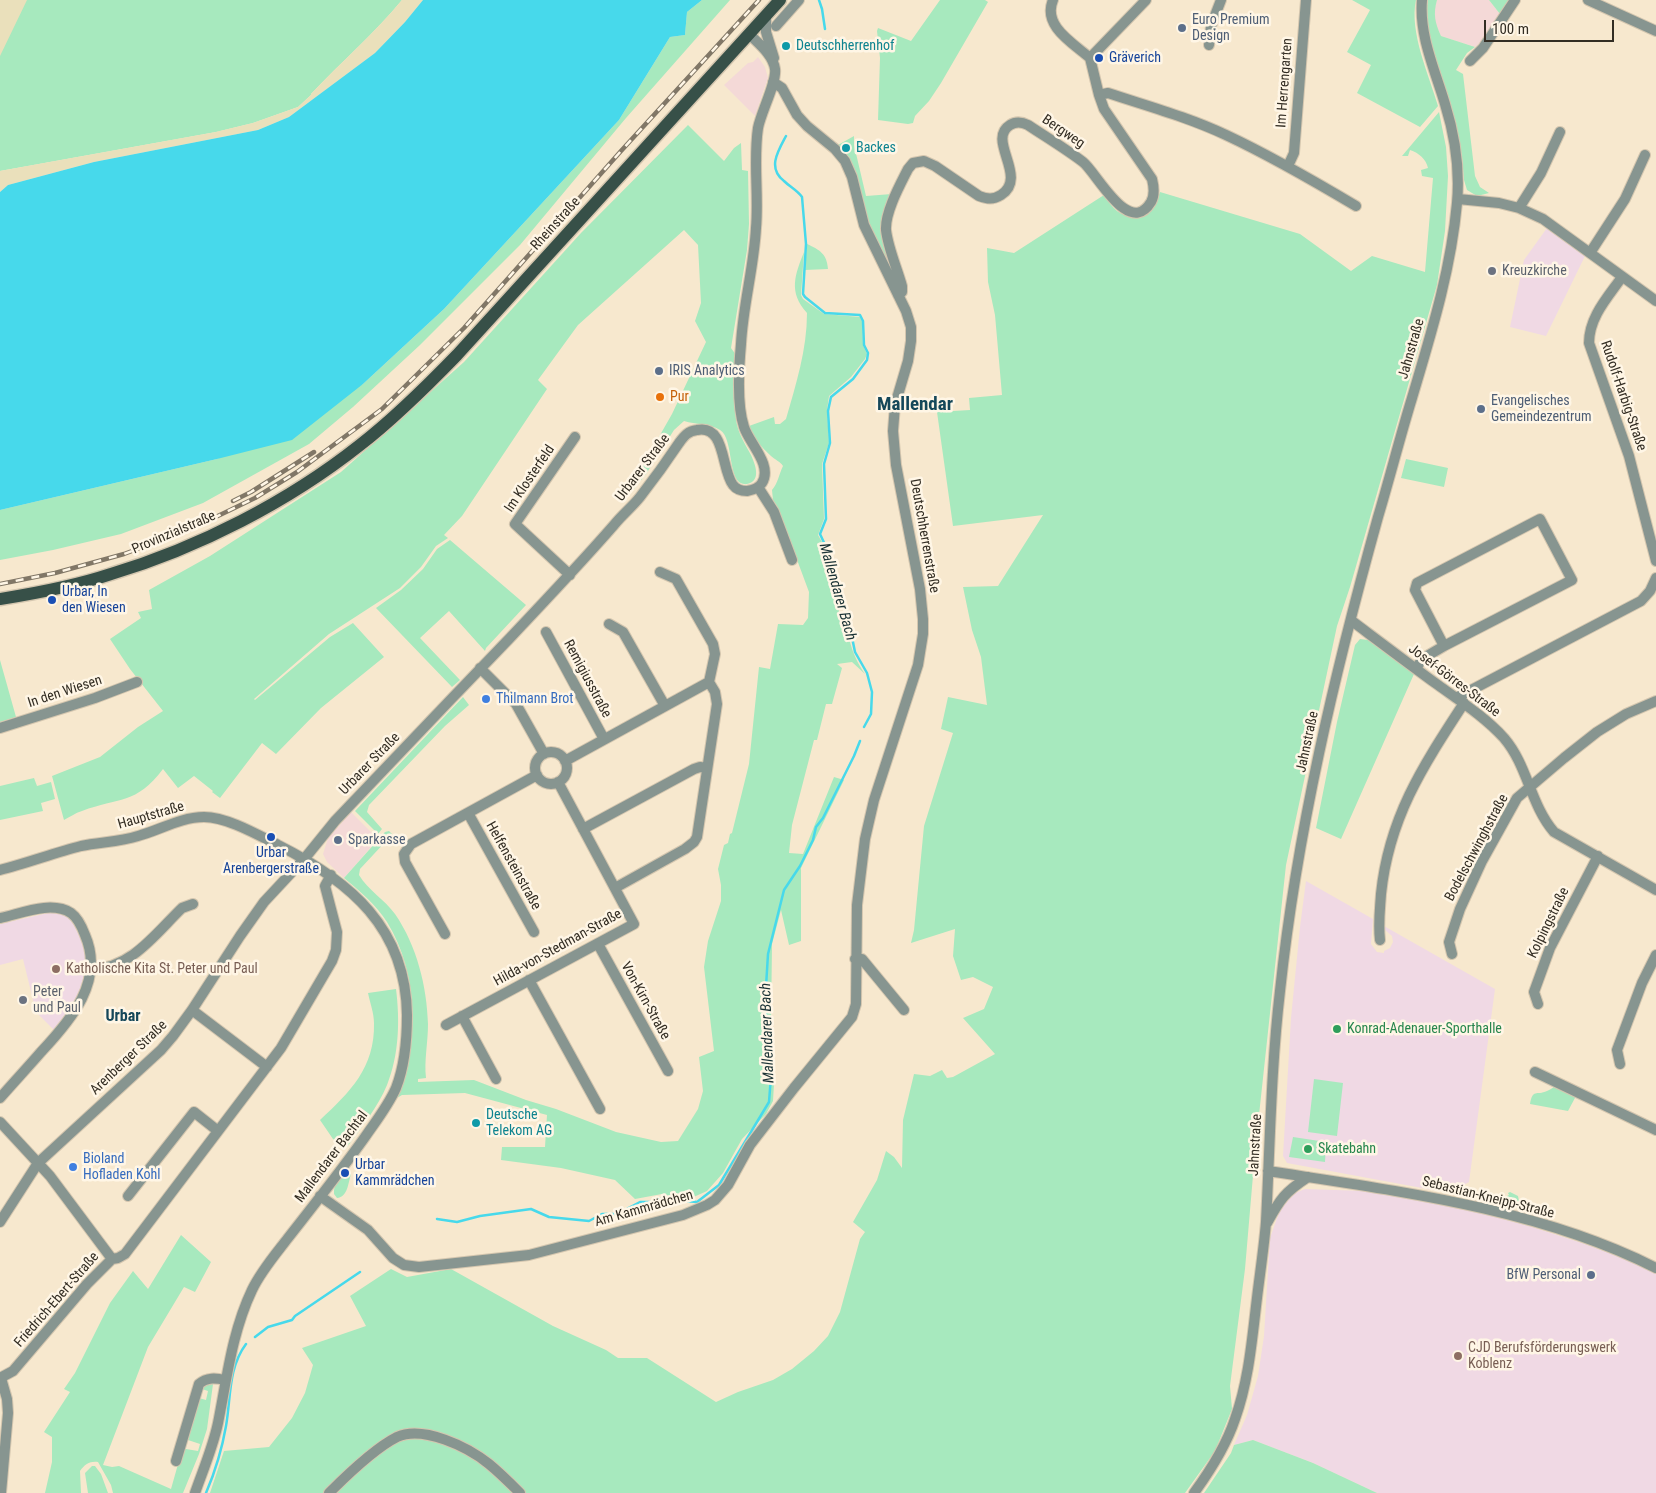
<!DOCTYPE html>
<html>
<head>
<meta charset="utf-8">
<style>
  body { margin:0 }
  #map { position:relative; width:1656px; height:1493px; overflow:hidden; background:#f7e8ce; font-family:"Roboto Condensed",sans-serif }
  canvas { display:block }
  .scale { position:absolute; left:1484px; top:20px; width:130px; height:22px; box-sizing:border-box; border:2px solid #332d23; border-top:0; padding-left:6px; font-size:15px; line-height:18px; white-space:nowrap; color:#332d23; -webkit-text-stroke:4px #fff6e6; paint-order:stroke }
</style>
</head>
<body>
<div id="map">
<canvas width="1656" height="1493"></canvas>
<div class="scale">100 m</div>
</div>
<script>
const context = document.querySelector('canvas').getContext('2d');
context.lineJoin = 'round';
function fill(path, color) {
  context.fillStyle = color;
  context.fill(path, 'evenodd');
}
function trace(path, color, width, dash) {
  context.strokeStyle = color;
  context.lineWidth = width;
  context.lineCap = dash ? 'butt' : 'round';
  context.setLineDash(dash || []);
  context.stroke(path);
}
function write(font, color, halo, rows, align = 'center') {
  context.font = font + ' "Roboto Condensed",sans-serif';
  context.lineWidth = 5;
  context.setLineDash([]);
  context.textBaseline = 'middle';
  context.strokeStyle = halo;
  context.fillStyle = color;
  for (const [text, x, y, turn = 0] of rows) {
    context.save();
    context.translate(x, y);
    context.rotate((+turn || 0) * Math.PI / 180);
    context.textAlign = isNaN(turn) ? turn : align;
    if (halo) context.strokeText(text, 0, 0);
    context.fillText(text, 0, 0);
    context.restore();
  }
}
fill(new Path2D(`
  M1437 0H1489L1500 14 1481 42 1475 47 1441 36 1435 23 1434 9Z
  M758 57 765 67 768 78 755 116 724 85 748 63 753 62Z
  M351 812 378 839 344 878 327 862 323 854 328 838Z`), '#f4d9d7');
fill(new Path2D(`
  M1547 228 1585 256 1546 336 1510 327 1524 260Z
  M1306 881 1373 919 1371 944 1377 952 1384 953V951L1390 948 1393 942 1392 936 1384 929V926L1495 989 1469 1182 1449 1193 1287 1163 1283 1156 1291 1018 1300 927Z
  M48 913H60L66 915 72 921 82 942 86 960 85 973 78 995 69 1011 54 1030 36 1012 23 959 0 965V924Z
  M1305 1189 1365 1191 1395 1195 1461 1208 1529 1226 1582 1243 1636 1263 1656 1274V1493H1377L1313 1463 1253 1440 1234 1445 1247 1415 1258 1376 1264 1336 1270 1238 1281 1207 1295 1193Z`), '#f0d9e4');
fill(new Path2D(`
  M0 0H402C374 34 341 62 311 94V95L298 107 253 123 216 132 0 171Z
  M702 0H730L626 118 520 245 420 345 353 407 309 444 203 503 121 534 53 550 0 560V510L217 459 363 384 444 309 619 120 670 37 685 35 687 12Z
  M940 0H985L988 2 941 83 929 101 915 116 913 123 908 124 878 120 880 58 877 31 878 28 911 41Z
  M1352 0H1416C1409 32 1429 75 1438 106L1420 127 1357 93 1371 65 1347 52 1370 10Z
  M1428 0H1437C1433 14 1435 23 1441 36L1475 47 1467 53 1456 70 1463 74 1475 176 1480 187 1489 193 1477 196 1467 190 1464 180 1462 157 1453 118 1427 28 1426 11Z
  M1489 0H1509L1500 14Z
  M1439 112 1446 147 1448 176 1445 231 1437 285 1350 587 1337 626 1286 865 1255 1152 1245 1269 1230 1386 1232 1409 1215 1451 1185 1493H210L224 1451 269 1447 292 1418 305 1393 313 1365 302 1348 366 1326 350 1296 391 1269 407 1277 451 1269 553 1326 606 1350 618 1358H647L716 1402 738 1392 773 1380 792 1369 814 1351 828 1336 840 1312 860 1239 865 1232 853 1222 877 1180 886 1151 894 1157 902 1168 903 1120 914 1074 930 1076 942 1070 947 1078 953 1077 995 1054 963 1018 984 1009 993 987 973 977 961 980 953 956 955 929 911 943 914 930 924 826 953 733 941 729 948 697 987 705 981 657 972 630 963 587 998 586 1043 515 953 526 937 412 970 410 969 398 1002 395 995 315 988 282 987 248 1014 253 1104 195C1108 201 1112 207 1117 211 1126 218 1143 218 1151 210 1156 205 1158 198 1160 192L1300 234 1351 271 1372 256 1425 272 1433 178 1422 176 1421 170 1428 168C1426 159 1419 153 1410 150L1408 156H1402Z
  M688 125 724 161 734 148 741 143 742 170 748 171 749 224 747 250 731 348 736 355C736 376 734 399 736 420 738 433 745 444 751 455 755 464 762 481 747 484 726 487 735 439 720 430 709 423 696 425 684 421L674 430 646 474 629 495 627 493 672 414 706 342 695 321 701 303 698 245 684 230 578 325 538 380 547 389 462 516 444 535 448 538 436 546 421 567 400 588 329 634 254 699 255 700 330 637 353 623 384 657 321 708 276 754 262 743 220 798 212 792 213 791 194 776 178 788 163 769C136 805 119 797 82 811 75 813 70 817 64 820L52 776 100 757 138 727 163 711 130 669 110 639 141 618 138 612 152 609 149 590 210 556 341 472 464 362 581 233Z
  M854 136V145L866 196 892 194 884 215 899 285 870 226 863 206 856 172 838 145Z
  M807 244C820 250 827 254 828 269L805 270Z
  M804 252 801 295 803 299 824 314 860 317 862 321 863 345 867 354 865 359 851 377 829 396 827 410 829 443 822 464 824 519 818 535 826 549 839 612H844C848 636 851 654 865 674L852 662 837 664 842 668 832 704H826L817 740H814L792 825 789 853 803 854 834 777 844 780 801 868V941L789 945 781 910 772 944 771 1023 774 1084 773 1101 766 1114 742 1139 723 1173 707 1191 687 1200 662 1194 635 1199 615 1180 561 1168 501 1160 502 1147H545L547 1115 465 1093 402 1095 397 1098C419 1042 419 974 387 922 376 905 360 891 344 878L385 832 389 831 395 837 390 843 387 840 360 869 359 875C368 890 385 900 395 914 417 946 427 987 428 1024 428 1043 424 1060 426 1078L418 1079V1082L474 1080 526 1100 556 1109 616 1132 661 1142 678 1141 698 1109 703 1091 699 1057 714 1051 704 967 708 941 721 901V885L718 869 724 845 728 843 730 834 732 833 749 764 759 667 770 669 778 624 803 625 808 618 809 592 777 506 773 500 772 490C778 483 779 474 783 466 780 461 775 460 771 456 762 448 753 437 749 426L774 417 775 424H780L786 419C796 384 807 350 807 313 788 292 795 275 804 252Z
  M1406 459 1448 468 1444 487 1401 478Z
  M450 540 526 605 486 648 485 651 449 611 420 638 460 680 452 687 376 608 401 590 423 569 437 549Z
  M1360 639 1368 640 1414 674 1341 839 1316 828 1337 722 1355 645Z
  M0 660 16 717 0 722Z
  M463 697 469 705 445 726 369 805 367 812 382 829 378 834 355 811Z
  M34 778 37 786 51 782 55 799 41 803 43 811 0 820V786Z
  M396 989C400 1021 399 1055 387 1085 378 1107 361 1128 347 1147L333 1139 320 1120C350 1092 375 1068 374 1023 374 1013 370 1003 368 993Z
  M1314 1079 1343 1083 1337 1136 1308 1132Z
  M1554 1087 1576 1096 1568 1111 1530 1104C1533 1088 1536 1096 1547 1091 1550 1090 1552 1088 1554 1087Z
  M1293 1137 1326 1142 1325 1162 1289 1157Z
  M349 1174H351C348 1183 348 1197 337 1198L334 1194C333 1183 341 1178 349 1174Z
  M1510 1192 1518 1196 1519 1201 1516 1206 1507 1204 1506 1207 1489 1203 1490 1200 1499 1195 1503 1198 1509 1195 1508 1193Z
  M181 1235 211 1262 195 1292 184 1287 148 1347 103 1465 112 1467 119 1466 171 1489 182 1450 186 1449 198 1451 200 1444 188 1440 199 1398 206 1400 208 1391 202 1389 204 1385 213 1384 207 1429 199 1454 183 1493H113L111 1485 98 1462C90 1461 85 1464 80 1471L81 1493H45L52 1462V1437L44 1432 70 1392 64 1389 75 1373 110 1303 133 1271 148 1289Z
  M1253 1440 1313 1463 1377 1493H1204L1231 1453 1234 1445Z
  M92 1466H95L101 1474 108 1493H88L85 1473Z`), '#a7e9be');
fill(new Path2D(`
  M0 0H27L0 56Z
  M402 0H423L405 22 375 53 289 117 258 130 94 162 8 185 0 192V171L216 132 253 123 298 107 311 95V94C341 62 374 34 402 0Z`), '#eae0bb');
fill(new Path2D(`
  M423 0H702L687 12 685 35 670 37 619 120 444 309 363 384 292 440 217 459 0 510V192L8 185 94 162 258 130 289 117 375 53 405 22Z`), '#47d9eb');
trace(new Path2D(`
  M819 0 822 9 825 29
  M786 136C778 151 767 168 784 181 790 187 797 190 802 197L806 244 803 294 805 297 825 313 860 315 863 321 864 345 868 353 867 360 853 379 831 397 828 411 830 443 824 464 826 519 820 534 827 549 835 584 847 613 855 652 867 673 872 692 871 714 864 727
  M437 1219 457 1222 480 1216 531 1209 549 1217 589 1221 602 1214H617L640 1202H653L661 1199 697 1202 719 1185 769 1102 771 1076 765 1003 768 954 784 890 800 866 813 840 816 827 823 818 854 756 860 741
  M255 1337 268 1327 292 1320 295 1316 360 1272
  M206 1493C215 1472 222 1449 226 1426 231 1398 228 1368 246 1344`), '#47d9eb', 2.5);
const minor = new Path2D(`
  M1053 0C1042 26 1073 43 1090 58
  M1588 0 1656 31
  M766 15V32L774 58
  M776 26 799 0
  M1209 45 1211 26 1221 0
  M1090 58 1099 95 1108 93C1147 106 1188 117 1226 135 1271 156 1314 181 1356 206
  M1090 58 1146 0
  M1470 61 1483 48 1515 0
  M1288 166 1294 153 1306 0
  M1458 199 1499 203 1519 208 1543 219 1656 301
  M1519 208 1541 173 1560 132
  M1590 253 1625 199 1645 155
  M1622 277C1608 297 1589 317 1589 343L1629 456 1656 561
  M898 295 902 292V286C897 268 888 248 886 230 885 212 900 185 908 169L913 163 924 161 935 166 979 196C987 199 993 200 1001 195 1029 177 986 140 1010 125 1016 121 1022 122 1028 125 1046 137 1066 149 1083 162 1097 173 1129 238 1151 202 1155 195 1154 187 1152 179L1104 109 1099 95
  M758 487 774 512 792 560
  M570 575 515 524 575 437
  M1352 621C1380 642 1409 664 1438 685 1460 701 1485 717 1504 738 1528 766 1530 804 1554 832L1656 890
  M609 624 623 632 665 706
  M546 632 604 739
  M480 668 516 704 544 754
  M1416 669 1422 659 1444 646 1572 580 1540 519 1417 583 1415 590 1444 646
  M1456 698 1641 601 1650 591 1656 578
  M0 728 95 698 137 682
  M535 768a16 16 0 1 1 32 0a16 16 0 1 1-32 0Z
  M565 761 709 682 715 654 713 644 676 579 660 572
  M468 813 534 932
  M583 829 694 769 700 767 707 768
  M0 870C27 863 54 853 81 846 100 842 120 842 138 836 160 830 181 817 204 817 227 817 258 835 278 845 350 881 406 928 407 1015 407 1040 405 1065 396 1088 388 1106 376 1121 365 1137 340 1172 314 1205 288 1238 275 1255 261 1271 252 1290 232 1332 227 1378 218 1423 213 1447 203 1470 195 1493
  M615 888 685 849 694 842 697 837 717 704 715 692 709 682
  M0 918C20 914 51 900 71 913 78 918 82 927 85 935 105 981 71 1020 41 1052 28 1067 14 1082 0 1098
  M445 934 405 862 404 854 411 844 537 775
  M1380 940C1378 924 1380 910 1381 894 1389 817 1423 766 1464 703
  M598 944 668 1071
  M1452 954 1449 942 1460 909 1482 861 1517 798 1564 758 1597 732 1626 714 1656 701
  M855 959H862L904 1010
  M92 969C131 969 156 933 182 908L193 904
  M529 980 600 1109
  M1538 1004 1534 992 1550 948 1598 856
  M192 1010 267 1067
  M462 1016 496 1079
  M446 1025 634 924 558 782
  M1620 1064 1617 1050 1642 983 1656 955
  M1535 1072 1656 1130
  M0 1122 50 1176 112 1259
  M1268 1171C1397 1191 1538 1208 1656 1268
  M128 1196 194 1112 218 1131
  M320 1196 368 1230 393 1258 404 1265 419 1267 529 1255 683 1215 707 1205 715 1200 728 1185 750 1145 794 1088 852 1017 856 1004 857 905 865 839 874 800 918 665 923 634V619L920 589 896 465 893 431 895 405 908 361 911 341V327L906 311 864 225 852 177 845 161 835 149 807 126 797 115 782 88 773 82
  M0 1222 38 1163 161 1050 173 1036 192 1010 240 936 264 902 305 858 335 821C392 761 450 700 508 640 544 602 580 564 614 525 622 515 632 507 640 497 654 479 667 461 679 443 684 436 688 431 697 430 726 424 721 470 733 485 736 489 742 491 747 491 753 490 759 488 762 483 773 465 749 443 744 427 737 406 739 366 741 344 743 305 754 267 756 228 759 195 753 161 758 128 761 112 777 82 775 69 773 55 759 44 749 34
  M1267 1223C1280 1199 1285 1192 1308 1177
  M0 1378 13 1371 87 1284 112 1259 118 1258 125 1254 281 1048 332 961 336 950 337 932 325 886 331 875
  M1 1378 7 1399 8 1413 1 1493
  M176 1461 199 1384C207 1377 216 1378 225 1380
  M329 1493C346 1476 375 1448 397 1437 423 1425 468 1447 489 1464 500 1473 510 1483 520 1493
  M1194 1493C1210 1471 1226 1446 1235 1419 1249 1380 1252 1339 1257 1298 1260 1273 1264 1247 1266 1222 1270 1145 1271 1068 1280 991 1297 831 1335 672 1378 517 1390 477 1400 437 1412 398 1431 334 1451 270 1457 203 1460 170 1455 136 1445 104 1435 70 1419 36 1422 0`);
const major = new Path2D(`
  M0 599C38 593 75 586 111 574 198 548 288 502 360 445 395 418 426 387 457 355L780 0`);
trace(minor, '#d4c6af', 12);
trace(major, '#d4c6af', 15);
trace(minor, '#879590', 10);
trace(major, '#375048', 12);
const rail = new Path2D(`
  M233 501 251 492 314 452
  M0 584 55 573 124 554 193 528 255 498 297 472 382 409 464 328 621 151 759 0`);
trace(rail, '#817767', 4.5);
trace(rail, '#fff6e6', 2.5, [8]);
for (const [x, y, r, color] of [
  [1182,28,5,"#5c6f8a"],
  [786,46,5,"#0f9aa8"],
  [1099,58,5,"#1a4fb4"],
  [846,148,5,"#0f9aa8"],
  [1492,271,5,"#6b7280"],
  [659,371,5,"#5c6f8a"],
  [660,397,5,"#e8710a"],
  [1481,409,5,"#5c6f8a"],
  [52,600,5,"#1a4fb4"],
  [486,699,5,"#3f7fe0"],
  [271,837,5,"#1a4fb4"],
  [338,840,5,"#5c6f8a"],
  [56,969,5,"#8d6e63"],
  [23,1000,5,"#6b7280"],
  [1337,1029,5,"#2e9e5b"],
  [476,1123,5,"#0f9aa8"],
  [1308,1149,5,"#2e9e5b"],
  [73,1167,5,"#3f7fe0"],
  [345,1173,5,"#1a4fb4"],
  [1591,1275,5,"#5c6f8a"],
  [1458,1356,5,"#8d6e63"]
]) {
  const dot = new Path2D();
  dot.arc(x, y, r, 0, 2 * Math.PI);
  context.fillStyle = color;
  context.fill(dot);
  trace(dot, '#fff6e6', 2);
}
write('14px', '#4e5e75', '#fff6e6', [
  ["Euro Premium",1192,20],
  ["Design",1192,36],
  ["IRIS Analytics",669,371],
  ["Evangelisches",1491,401],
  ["Gemeindezentrum",1491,417],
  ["Sparkasse",348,840],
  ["BfW Personal",1581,1275,"right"]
], 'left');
write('14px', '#0d838f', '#fff6e6', [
  ["Deutschherrenhof",796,46],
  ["Backes",856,148],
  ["Deutsche",486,1115],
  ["Telekom AG",486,1131]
], 'left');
write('14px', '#164399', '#fff6e6', [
  ["Gräverich",1109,58],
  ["Urbar, In",62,592],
  ["den Wiesen",62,608],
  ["Urbar",271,853,"center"],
  ["Arenbergerstraße",271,869,"center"],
  ["Urbar",355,1165],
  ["Kammrädchen",355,1181]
], 'left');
write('14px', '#332d23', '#fff6e6', [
  ["Im Herrengarten",1285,83,-86],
  ["Bergweg",1063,132,34],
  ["Rheinstraße",556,224,-48],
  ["Jahnstraße",1412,349,-74],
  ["Rudolf-Harbig-Straße",1623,396,71],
  ["Urbarer Straße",643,468,-53],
  ["Im Klosterfeld",530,479,-56],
  ["Provinzialstraße",174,533,-23],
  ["Deutschherrenstraße",924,536,80],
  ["Remigiusstraße",587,679,62],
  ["Josef-Görres-Straße",1454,681,37],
  ["In den Wiesen",65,692,-18],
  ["Jahnstraße",1308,742,-78],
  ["Urbarer Straße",370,764,-46],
  ["Hauptstraße",151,816,-16],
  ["Bodelschwinghstraße",1477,848,-62],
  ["Helfensteinstraße",513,866,61],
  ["Kolpingstraße",1549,923,-64],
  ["Hilda-von-Stedman-Straße",558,948,-29],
  ["Von-Kirn-Straße",645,1001,61],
  ["Arenberger Straße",129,1058,-44],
  ["Jahnstraße",1256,1145,-87],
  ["Mallendarer Bachtal",332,1157,-53],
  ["Sebastian-Kneipp-Straße",1488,1198,14],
  ["Am Kammrädchen",644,1209,-16],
  ["Friedrich-Ebert-Straße",57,1300,-49]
]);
write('14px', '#5b616d', '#fff6e6', [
  ["Kreuzkirche",1502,271],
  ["Peter",33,992],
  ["und Paul",33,1008]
], 'left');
write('14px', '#c56008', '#fff6e6', [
  ["Pur",670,397]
], 'left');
write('14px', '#366cbe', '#fff6e6', [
  ["Thilmann Brot",496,699],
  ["Bioland",83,1159],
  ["Hofladen Kohl",83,1175]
], 'left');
write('14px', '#785e54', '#fff6e6', [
  ["Katholische Kita St. Peter und Paul",66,969],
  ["CJD Berufsförderungswerk",1468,1348],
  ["Koblenz",1468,1364]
], 'left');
write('14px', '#27864d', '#fff6e6', [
  ["Konrad-Adenauer-Sporthalle",1347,1029],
  ["Skatebahn",1318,1149]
], 'left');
write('italic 15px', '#1b3336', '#fff6e6', [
  ["Mallendarer Bach",837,592,74],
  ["Mallendarer Bach",768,1033,-92]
]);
write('bold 16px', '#154759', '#fff6e6', [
  ["Urbar",123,1017]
]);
write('bold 19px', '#154759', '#fff6e6', [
  ["Mallendar",915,405]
]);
</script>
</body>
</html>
